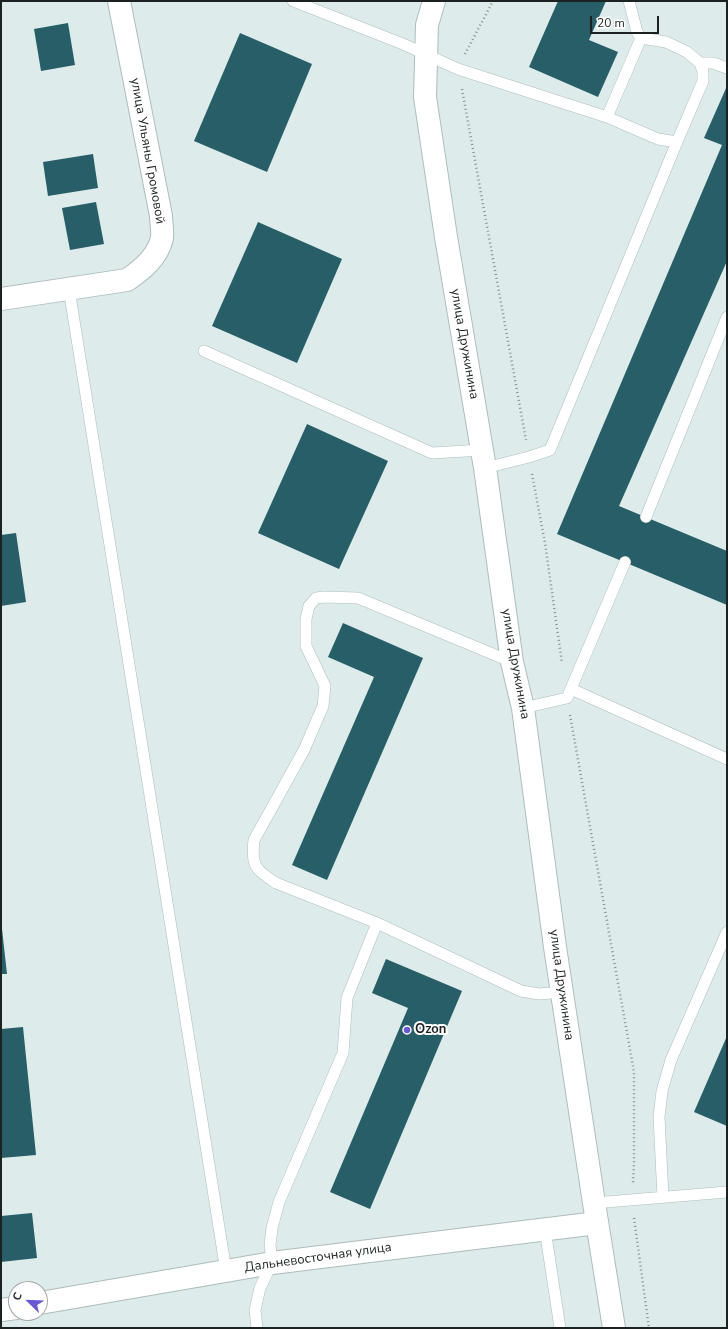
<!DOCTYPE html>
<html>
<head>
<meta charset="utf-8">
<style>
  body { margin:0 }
  #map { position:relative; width:728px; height:1329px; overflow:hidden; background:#ddecea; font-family:"Nunito Sans",sans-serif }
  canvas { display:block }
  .frame { position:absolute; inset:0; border:2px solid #1c2121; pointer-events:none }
  .north { position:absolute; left:8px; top:1281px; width:40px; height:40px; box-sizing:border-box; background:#fff; border:1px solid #a4a6a6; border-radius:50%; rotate:293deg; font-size:11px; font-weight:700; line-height:16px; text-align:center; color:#1c2121 }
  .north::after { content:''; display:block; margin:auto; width:14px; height:18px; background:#6659d2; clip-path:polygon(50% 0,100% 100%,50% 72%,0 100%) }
  .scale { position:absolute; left:590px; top:16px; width:69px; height:18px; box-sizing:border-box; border:2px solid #1c2121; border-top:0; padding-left:5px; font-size:12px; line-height:14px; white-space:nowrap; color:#1c2121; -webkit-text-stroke:3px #fff; paint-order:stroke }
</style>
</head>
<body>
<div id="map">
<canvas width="728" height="1329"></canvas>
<div class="frame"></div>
<div class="north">С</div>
<div class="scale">20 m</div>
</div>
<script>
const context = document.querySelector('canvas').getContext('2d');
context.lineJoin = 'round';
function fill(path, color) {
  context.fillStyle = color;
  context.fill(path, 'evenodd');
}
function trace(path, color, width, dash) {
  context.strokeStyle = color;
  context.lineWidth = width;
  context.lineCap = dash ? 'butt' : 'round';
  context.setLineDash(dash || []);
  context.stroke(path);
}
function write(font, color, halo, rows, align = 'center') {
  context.font = font + ' "Nunito Sans",sans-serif';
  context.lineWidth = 4;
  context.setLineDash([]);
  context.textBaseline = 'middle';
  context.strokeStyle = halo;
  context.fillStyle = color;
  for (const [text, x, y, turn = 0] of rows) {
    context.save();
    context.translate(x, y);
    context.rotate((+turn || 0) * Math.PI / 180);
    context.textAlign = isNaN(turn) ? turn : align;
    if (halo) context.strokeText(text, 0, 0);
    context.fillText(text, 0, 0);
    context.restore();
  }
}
fill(new Path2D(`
  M558 1H606L589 40 618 52 598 97 529 67Z
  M68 23 75 65 41 71 34 29Z
  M240 33 312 64 267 172 194 141Z
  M727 86V261L619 506 727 551V605L557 534 722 145 704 138Z
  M93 154 98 188 48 196 43 162Z
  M96 202 104 244 70 250 62 208Z
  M258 222 342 259 297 363 212 326Z
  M307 424 388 461 339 569 258 533Z
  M16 533 26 602 1 606V535Z
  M343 623 423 658 327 880 292 865 374 677 328 657Z
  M1 929H2L7 974H1Z
  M386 959 462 991 370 1209 330 1192 408 1008 372 993Z
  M23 1027 36 1155 1 1158V1029Z
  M727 1036V1126L694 1112Z
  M32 1213 37 1258 1 1262V1216Z`), '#275e67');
const lane = new Path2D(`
  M293 1 403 44 458 69 607 117 658 139 677 142
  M700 63H713L727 68
  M607 117 641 38 637 32 629 1
  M69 289 226 1271
  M204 351 432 453 482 450
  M485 468 529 457 550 450 677 142 703 81V72L700 63 687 52 666 42 641 38
  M646 517 727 317
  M512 662 358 598 324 597 316 598 309 606 306 619V646L325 686 323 706 304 750 254 840C251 865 255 870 276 883L377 923 521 991 539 994 562 992
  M571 689 727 759
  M523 708 567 698 625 562
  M663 1197 659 1117 662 1091 671 1060 727 932
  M594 1203 727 1192
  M545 1229 560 1328
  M257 1328 255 1310 260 1288 272 1263 270 1245 272 1228 279 1202 343 1053 347 998 377 923`);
const street = new Path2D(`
  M1 299 127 280C142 270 158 257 162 238 163 231 161 223 161 216L119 1
  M40 1303 272 1263 597 1223
  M1 1310 16 1308`);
const secondary = new Path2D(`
  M434 1 427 25 425 97 446 237 485 468 512 662 523 708 555 947 594 1203 614 1328`);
trace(lane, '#aebcbb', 12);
trace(street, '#aebcbb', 24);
trace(secondary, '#aebcbb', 24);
trace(new Path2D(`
  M465 54 493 1
  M462 89 526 440
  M532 474 545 543 562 663
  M570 715 634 1072V1163L633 1183
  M634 1218 649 1328`), '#86908f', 2.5, [1, 3]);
trace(lane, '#fff', 11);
trace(street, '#fff', 22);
trace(secondary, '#fff', 22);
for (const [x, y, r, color] of [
  [407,1030,4,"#6659d2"]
]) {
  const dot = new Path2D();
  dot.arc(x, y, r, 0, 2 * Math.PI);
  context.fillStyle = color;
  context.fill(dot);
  trace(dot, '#fff', 1.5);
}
write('13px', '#1c2121', '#fff', [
  ["улица Ульяны Громовой",147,151,80],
  ["улица Дружинина",464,344,80],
  ["улица Дружинина",515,664,80],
  ["улица Дружинина",561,985,82],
  ["Дальневосточная улица",318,1258,-8]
]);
write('bold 13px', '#1c2121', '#fff', [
  ["Ozon",415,1030]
], 'left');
</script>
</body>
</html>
